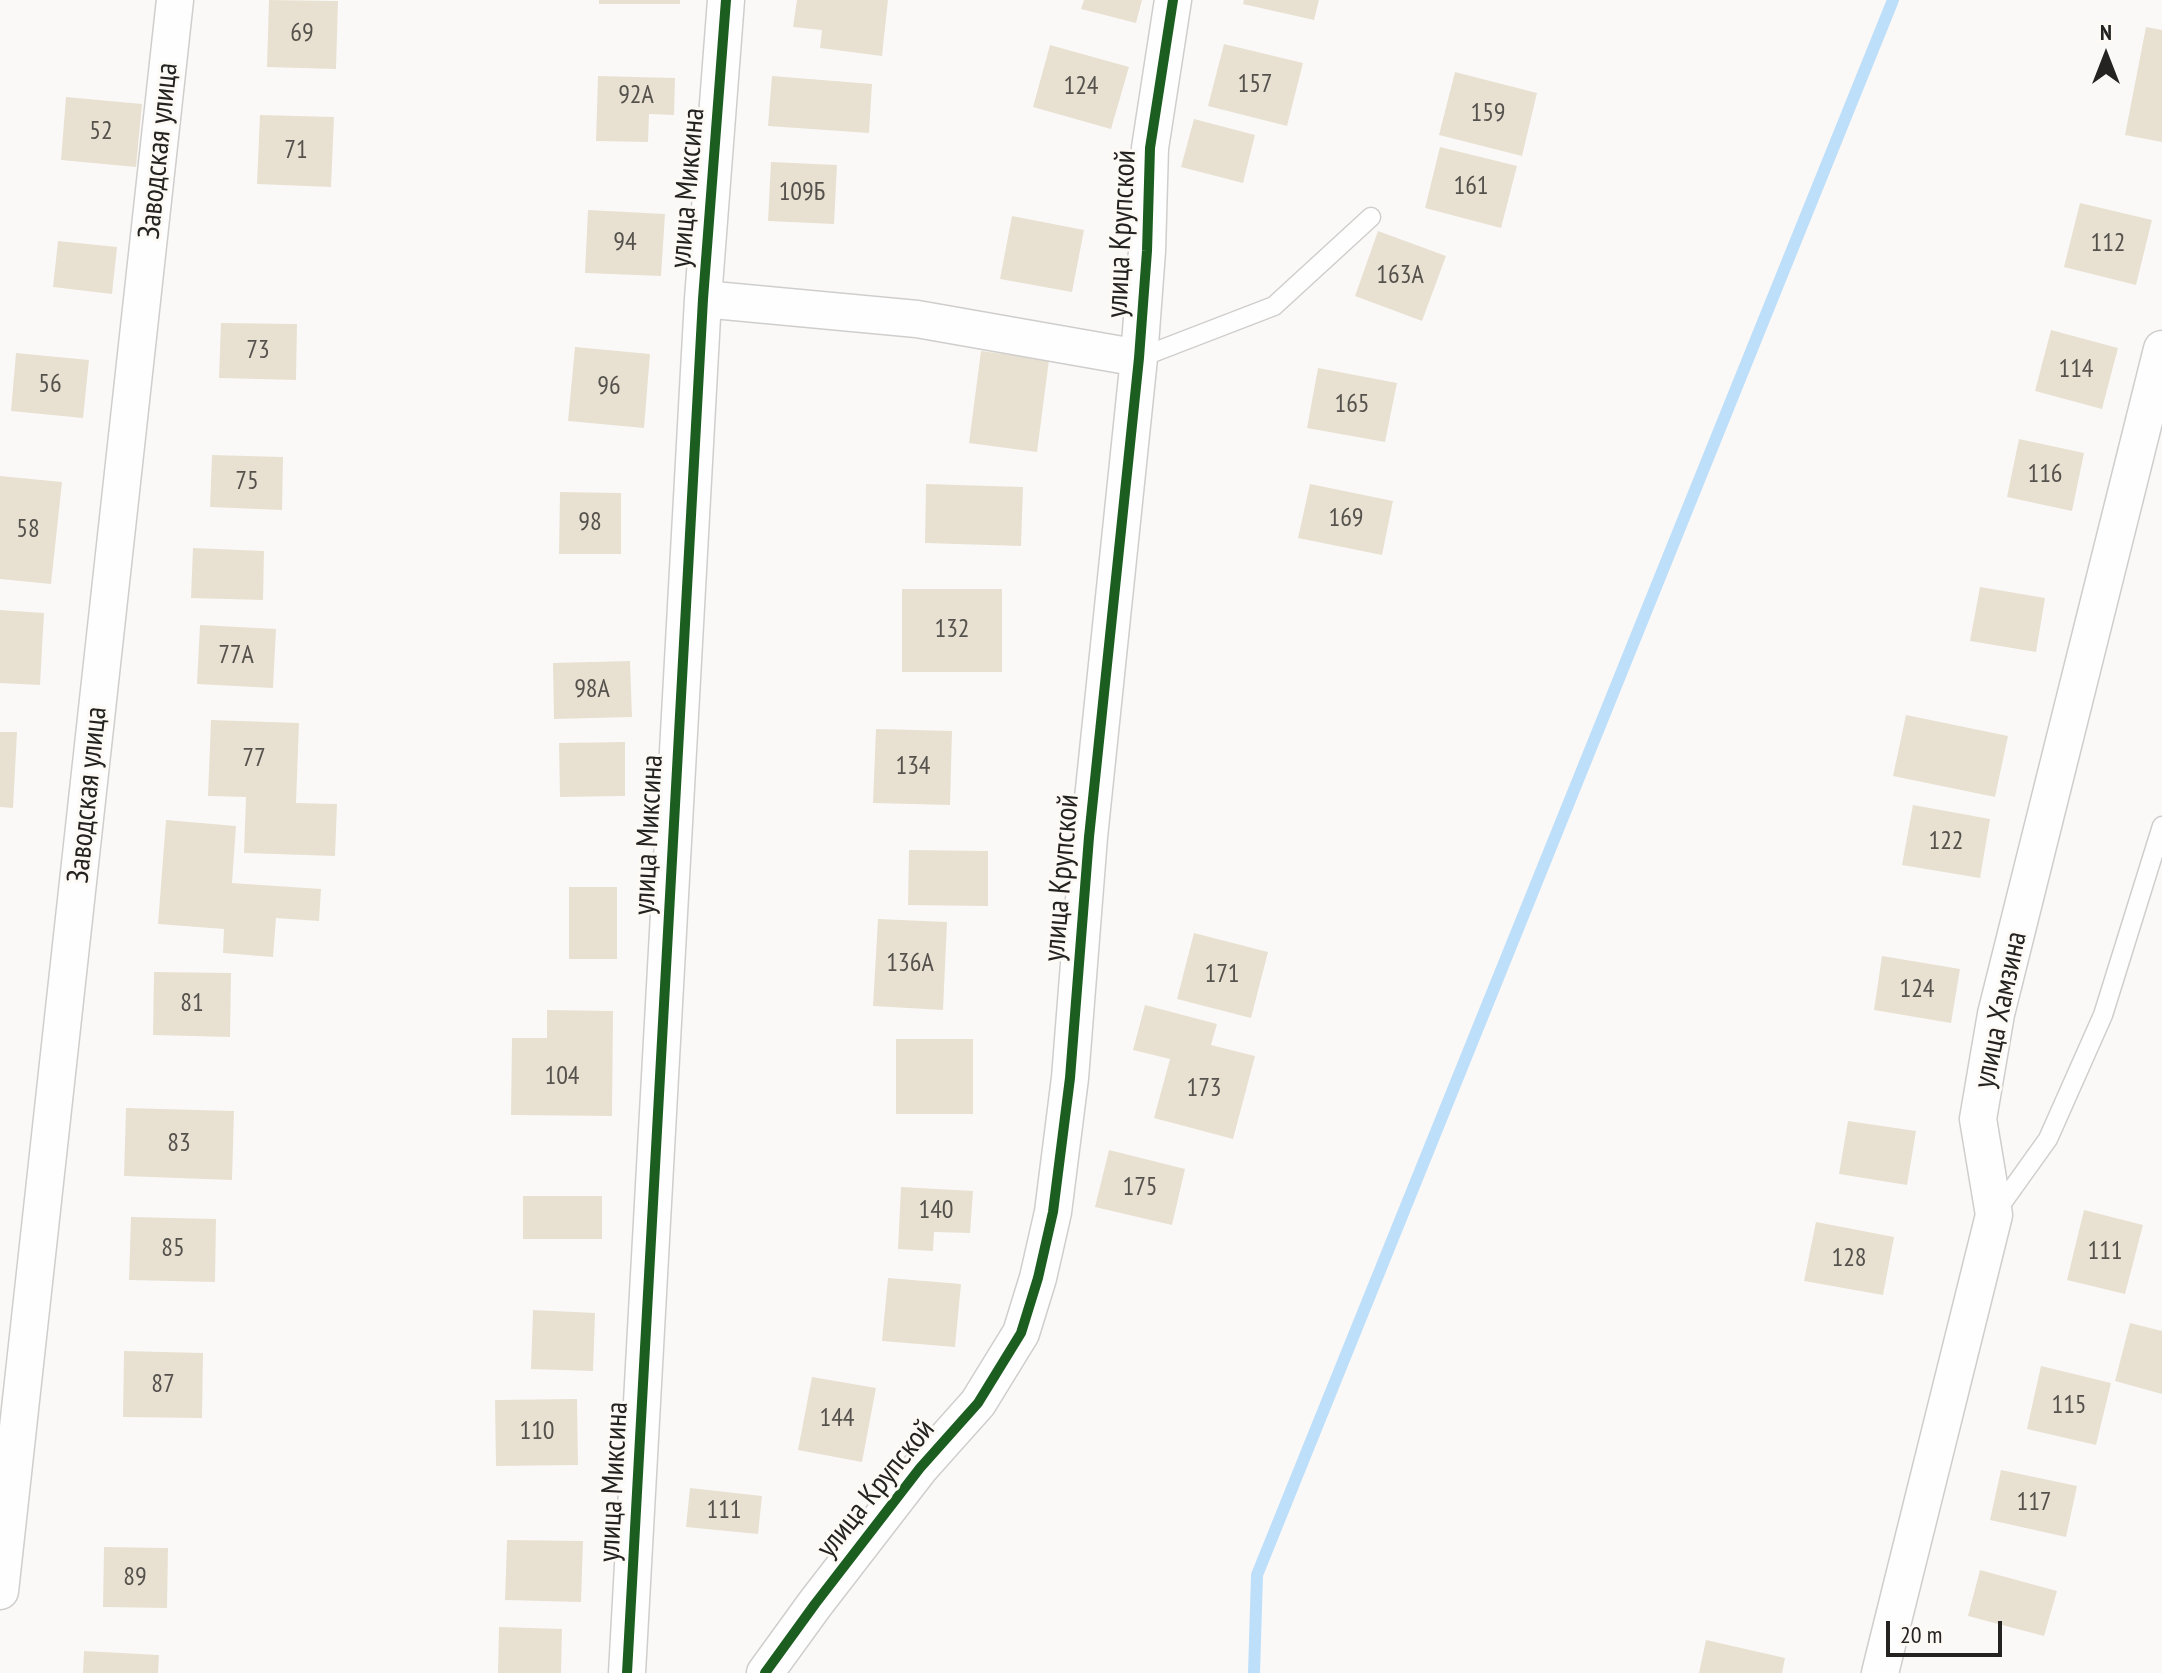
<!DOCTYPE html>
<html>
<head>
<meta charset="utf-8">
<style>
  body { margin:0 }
  #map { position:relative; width:2162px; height:1673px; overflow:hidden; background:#fbf9f7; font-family:"PT Sans Narrow",sans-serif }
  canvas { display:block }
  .north { position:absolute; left:2066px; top:16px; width:80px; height:80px; -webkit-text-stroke:6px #fdfaf5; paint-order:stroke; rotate:0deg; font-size:22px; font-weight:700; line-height:32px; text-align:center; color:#242321 }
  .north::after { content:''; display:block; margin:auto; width:28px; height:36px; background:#242321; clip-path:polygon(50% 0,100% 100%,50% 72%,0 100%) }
  .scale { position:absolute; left:1886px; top:1621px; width:116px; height:36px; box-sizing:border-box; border:4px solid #242321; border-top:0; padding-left:10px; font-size:24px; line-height:28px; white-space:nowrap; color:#242321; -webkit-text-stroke:6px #fdfaf5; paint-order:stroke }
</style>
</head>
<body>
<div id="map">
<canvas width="2162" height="1673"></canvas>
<div class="north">N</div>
<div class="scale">20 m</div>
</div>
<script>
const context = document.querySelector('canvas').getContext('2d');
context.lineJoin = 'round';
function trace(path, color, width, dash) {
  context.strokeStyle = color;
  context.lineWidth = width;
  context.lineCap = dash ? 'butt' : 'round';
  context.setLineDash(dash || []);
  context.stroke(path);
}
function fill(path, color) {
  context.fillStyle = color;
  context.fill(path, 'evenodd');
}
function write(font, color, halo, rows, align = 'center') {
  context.font = font + ' "PT Sans Narrow",sans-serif';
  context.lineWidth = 6;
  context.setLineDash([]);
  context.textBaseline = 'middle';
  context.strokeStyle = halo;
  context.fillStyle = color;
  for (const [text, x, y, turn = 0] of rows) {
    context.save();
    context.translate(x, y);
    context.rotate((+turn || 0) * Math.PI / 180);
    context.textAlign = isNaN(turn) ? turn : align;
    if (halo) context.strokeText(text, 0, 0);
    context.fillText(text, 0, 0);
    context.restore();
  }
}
trace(new Path2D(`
  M1254 1673 1257 1575 1893 0`), '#bedffa', 12);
fill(new Path2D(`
  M269 0 338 1 336 69 267 67Z
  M599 0H680V4H599Z
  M797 0H888L882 56 820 48 822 30 793 27Z
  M1084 0H1142L1136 23 1081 9Z
  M1244 0H1319L1314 20 1243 4Z
  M2146 27 2162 30V142L2125 135Z
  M1224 44 1303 63 1287 126 1208 106Z
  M1050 45 1129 67 1111 129 1033 107Z
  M1455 72 1537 93 1522 156 1439 135Z
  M598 76 675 78 674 115 649 114 648 142 596 141Z
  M772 76 872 84 869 133 768 126Z
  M66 97 142 104 136 167 61 160Z
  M260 115 334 117 331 187 257 184Z
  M1194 119 1255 135 1243 183 1181 167Z
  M1440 147 1517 166 1501 228 1425 208Z
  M771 162 837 165 834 224 768 221Z
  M2080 203 2152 220 2136 285 2064 267Z
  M588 210 665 214 661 276 585 273Z
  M1012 216 1084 230 1072 292 1000 279Z
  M1378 231 1446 256 1422 321 1355 296Z
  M58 241 117 247 112 294 53 287Z
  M221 323 297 324 296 380 219 378Z
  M2051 330 2118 348 2102 409 2035 391Z
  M575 347 650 354 644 428 568 421Z
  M981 351 1049 360 1037 452 969 443Z
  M16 353 89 360 83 418 11 411Z
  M1318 368 1397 383 1385 442 1307 428Z
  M2019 439 2084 453 2072 511 2007 497Z
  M212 455 283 457 282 510 210 507Z
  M0 476 62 482 51 584 0 579Z
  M926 484 1023 487 1021 546 925 543Z
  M1310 484 1393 501 1382 555 1298 538Z
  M560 492 621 493V554H559Z
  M193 548 264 551 263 600 191 598Z
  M1980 587 2045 598 2036 652 1970 641Z
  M902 589H1002V672H902Z
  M0 610 44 613 40 685 0 683Z
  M200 625 276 629 273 688 197 684Z
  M630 661 632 717 554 719 553 663Z
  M1906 715 2008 736 1995 797 1893 776Z
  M211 720 299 723 296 803 337 804 335 856 244 853 246 797 208 796Z
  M876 729 952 731 950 805 873 803Z
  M0 732H17L13 808 0 807Z
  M625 742V796L560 797 559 743Z
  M1913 805 1990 819 1980 878 1902 865Z
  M166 820 236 826 232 883 321 889 319 921 276 918 273 957 223 953 224 929 158 924Z
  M909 850 988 851V906L908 905Z
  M569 887H617V959H569Z
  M878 919 947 922 943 1010 873 1006Z
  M1194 933 1268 952 1251 1018 1177 999Z
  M1882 956 1960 969 1951 1023 1874 1010Z
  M154 972 231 973 230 1037 153 1035Z
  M1145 1005 1217 1024 1211 1045 1255 1056 1233 1139 1154 1118 1170 1059 1133 1050Z
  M547 1010 613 1011 612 1116 511 1115 512 1038H547Z
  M896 1039H973V1114H896Z
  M126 1108 234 1111 232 1180 124 1176Z
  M1848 1121 1916 1131 1907 1185 1839 1174Z
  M1109 1150 1185 1169 1172 1225 1095 1207Z
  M901 1187 973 1191 970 1233 934 1232 933 1251 898 1249Z
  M523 1196H602V1239H523Z
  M2084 1210 2143 1225 2125 1294 2067 1280Z
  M131 1217 216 1219 215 1282 129 1280Z
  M1816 1222 1894 1237 1883 1295 1804 1281Z
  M888 1278 961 1284 955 1347 882 1341Z
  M533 1310 595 1313 593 1371 531 1369Z
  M2130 1323 2162 1331V1394L2115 1381Z
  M124 1351 203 1353 202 1418 123 1417Z
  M2041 1366 2111 1383 2096 1445 2027 1429Z
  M812 1377 876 1388 862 1462 798 1450Z
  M577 1399 578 1465 496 1466 495 1400Z
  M2001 1470 2077 1486 2066 1537 1990 1520Z
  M690 1488 762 1496 758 1534 686 1527Z
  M507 1540 583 1541 581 1602 505 1600Z
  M104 1547 168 1548 167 1608 103 1607Z
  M1980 1570 2057 1591 2044 1636 1968 1616Z
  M499 1627 562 1629 561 1673H498Z
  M1706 1640 1785 1658 1782 1673H1699Z
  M84 1651 159 1655 158 1673H83Z`), '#e8e1d2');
const lane = new Path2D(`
  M1139 358 1274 306 1371 217
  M1995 1213 2048 1139 2103 1015 2162 826`);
const street = new Path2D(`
  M703 299 917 319 1139 358
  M0 1591 175 0
  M627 1673 703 299 726 0
  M765 1673 815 1604 920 1468 978 1403 1021 1333 1038 1278 1053 1212 1070 1078 1089 837 1139 358 1147 251 1150 148 1173 0
  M1880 1673 1994 1215 1978 1119 1996 1014 2162 349`);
trace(lane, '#d0cecc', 21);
trace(street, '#d0cecc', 39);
trace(lane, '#fefefe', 18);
trace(street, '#fefefe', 36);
trace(new Path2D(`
  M627 1673 703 299 726 0
  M765 1673 815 1604 920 1468 978 1403 1021 1333 1038 1278 1053 1212 1070 1078 1089 837 1139 358 1147 251 1150 148 1173 0`), '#1b5e20', 10);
write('26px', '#55524d', null, [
  ["69",302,34],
  ["157",1255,85],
  ["124",1081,87],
  ["92А",636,96],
  ["159",1488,114],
  ["52",101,132],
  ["71",296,151],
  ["161",1471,187],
  ["109Б",802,193],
  ["94",625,243],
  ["112",2108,244],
  ["163А",1400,276],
  ["73",258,351],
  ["114",2076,370],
  ["56",50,385],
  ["96",609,387],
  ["165",1352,405],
  ["116",2045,475],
  ["75",247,482],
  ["169",1346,519],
  ["98",590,523],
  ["58",28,530],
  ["132",952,630],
  ["77А",236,656],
  ["98А",592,690],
  ["77",254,759],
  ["134",913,767],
  ["122",1946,842],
  ["136А",910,964],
  ["171",1222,975],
  ["124",1917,990],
  ["81",192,1004],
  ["104",562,1077],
  ["173",1204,1089],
  ["83",179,1144],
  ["175",1140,1188],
  ["140",936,1211],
  ["85",173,1249],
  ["111",2105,1252],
  ["128",1849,1259],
  ["87",163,1385],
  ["115",2069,1406],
  ["144",837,1419],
  ["110",537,1432],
  ["117",2034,1503],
  ["111",724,1511],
  ["89",135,1578]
]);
write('30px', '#242321', '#fdfaf5', [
  ["Заводская улица",159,151,-84],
  ["улица Миксина",688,188,-85],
  ["улица Крупской",1122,234,-87],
  ["Заводская улица",88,795,-84],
  ["улица Миксина",649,835,-87],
  ["улица Крупской",1062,878,-85],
  ["улица Хамзина",2001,1010,-78],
  ["улица Миксина",614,1482,-87],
  ["улица Крупской",876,1489,-51]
]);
</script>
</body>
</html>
